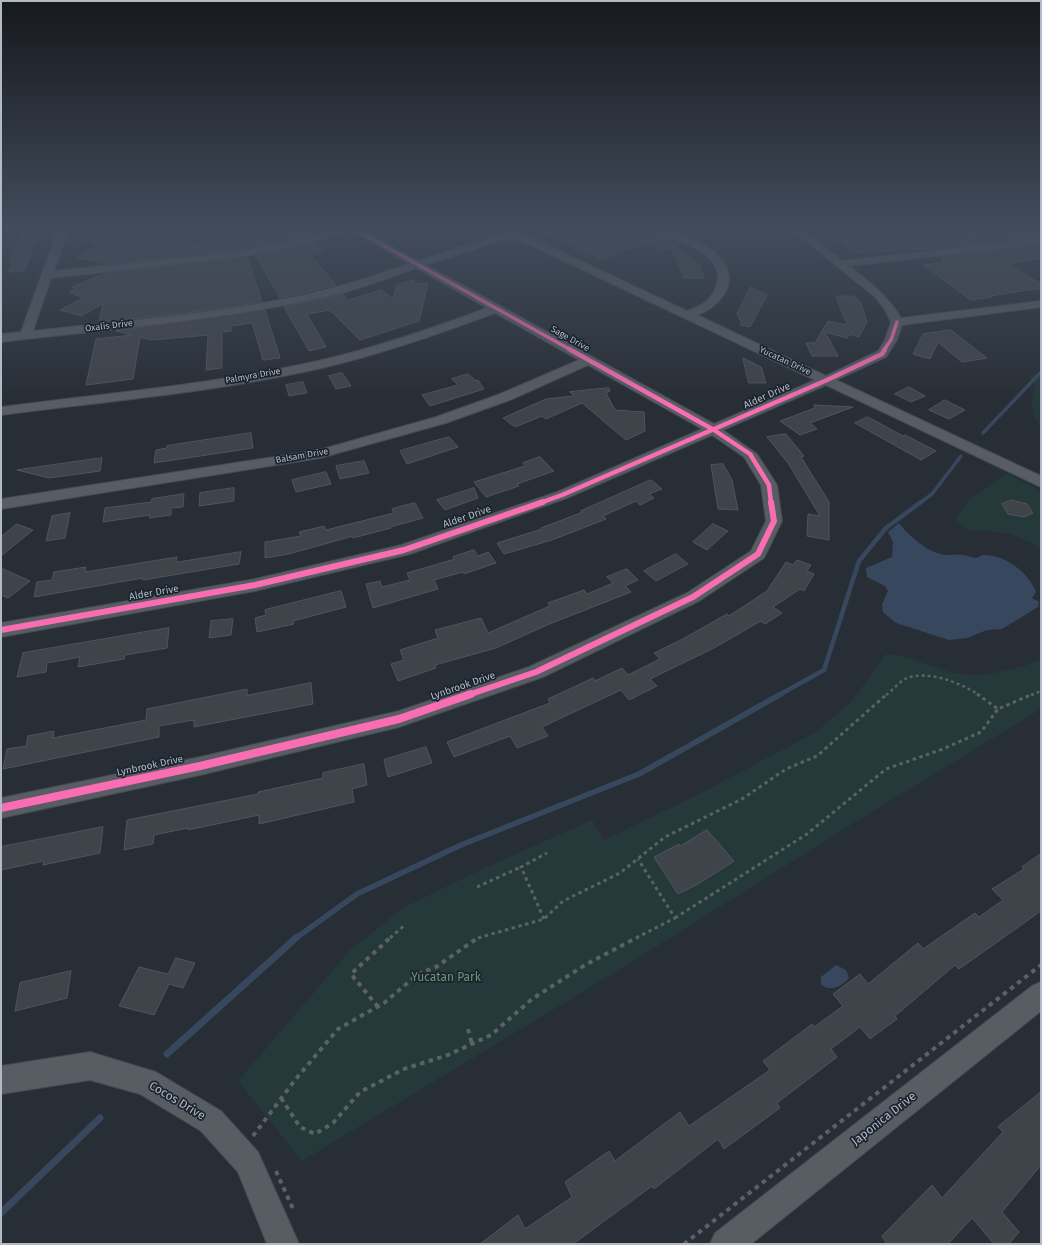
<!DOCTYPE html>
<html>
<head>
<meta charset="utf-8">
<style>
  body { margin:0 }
  #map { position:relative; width:1042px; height:1245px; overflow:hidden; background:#282e35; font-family:"Fira Sans",sans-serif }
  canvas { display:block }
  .frame { position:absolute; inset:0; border:2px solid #b2bac6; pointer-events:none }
</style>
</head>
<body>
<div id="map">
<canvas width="1042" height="1245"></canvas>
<div class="frame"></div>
</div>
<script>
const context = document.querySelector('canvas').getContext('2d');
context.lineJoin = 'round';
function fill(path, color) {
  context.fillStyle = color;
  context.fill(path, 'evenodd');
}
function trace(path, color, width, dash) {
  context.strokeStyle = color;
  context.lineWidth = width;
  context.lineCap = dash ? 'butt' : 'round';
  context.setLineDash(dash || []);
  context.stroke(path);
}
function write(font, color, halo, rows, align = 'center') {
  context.font = font + ' "Fira Sans",sans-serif';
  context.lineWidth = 3.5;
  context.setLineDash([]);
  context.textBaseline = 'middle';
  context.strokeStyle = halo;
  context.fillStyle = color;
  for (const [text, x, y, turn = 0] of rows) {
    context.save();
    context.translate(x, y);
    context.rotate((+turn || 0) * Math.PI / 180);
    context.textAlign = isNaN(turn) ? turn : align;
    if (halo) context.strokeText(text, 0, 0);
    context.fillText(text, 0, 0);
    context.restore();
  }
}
fill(new Path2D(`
  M1041 372V425C1028 414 1032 399 1035 385L1030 377Z
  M1007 473 1041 491V549C1030 541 1017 536 1004 533 986 529 968 536 955 520L969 500Z
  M886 654C908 655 929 666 951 672 979 680 1014 669 1041 660V709L849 826 619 970 302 1161 238 1081 351 949 405 907 480 870 592 820 604 840 695 796 816 732 852 701Z`), '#25383a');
fill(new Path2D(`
  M899 523C908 535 925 550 940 554 948 556 956 554 964 555 968 555 972 558 976 558 979 557 982 555 984 555 1006 555 1029 573 1036 592L1032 598 1039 602 1038 607 1002 629 987 630 967 638 949 640 896 623 883 612 882 604 888 591 885 586 867 577 866 568 892 557 893 542 888 532Z
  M836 965 846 970 849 978C843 986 829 993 821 984V977Z`), '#37485e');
trace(new Path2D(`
  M983 433 1041 372
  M920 503 932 494 961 456`), '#37485e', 3.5);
trace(new Path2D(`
  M779 695 824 670 859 561 886 528 921 502`), '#37485e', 4.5);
trace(new Path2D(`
  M296 938 357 894 461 845 639 774 781 694`), '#37485e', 5.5);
trace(new Path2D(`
  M167 1054 297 937
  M1 1213 100 1118`), '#37485e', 7);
const building = new Path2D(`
  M41 229 24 271 8 272 12 262H9L24 230Z
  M117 229H193L191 244 244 240 243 238 288 229H310L308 235 297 239 235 251 107 264 76 257 100 244 81 239 99 231 115 236Z
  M651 229 655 233 666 237 699 265 704 278H684L672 248 662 251 646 243 600 259 537 230Z
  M818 229H876L886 236 896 235 904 240 973 232 968 229H1041V237L941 248 852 253 842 243H836Z
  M312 243 323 251 310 255 336 285 280 298 256 256Z
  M1041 246V259L1008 263 1041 284V288L990 296 992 297 971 300 923 265 943 262 942 257Z
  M247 257 262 302 187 313 99 322 103 304 81 316 60 310 83 298 69 292 76 289 72 287 103 274Z
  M414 280 413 283 428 284 419 321 360 340 330 310 307 314 326 347 309 351 284 307 343 294 348 300 381 290 393 299 397 285Z
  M751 287 767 295 750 327 741 325V321L737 314Z
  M836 296H853L860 301 867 322 859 337 850 334 847 338 825 332 838 356H812L806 343H815L828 321 847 325Z
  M265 310 280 358 263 360 252 323 231 326V331L222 332V368L206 370 208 335 152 340 140 337 133 379 86 385 96 339 132 335 116 331Z
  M951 330 987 358 962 362 938 342 930 359 913 354 923 334Z
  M743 358 761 367 766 383H749Z
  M342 373 351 386 336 389 329 376Z
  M468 374 476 381 478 380 484 389 430 406 422 395 458 385 452 379Z
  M303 382 307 393 289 396 286 385Z
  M909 387 925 396 911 402 895 394Z
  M609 388 610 391 606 393 615 410 644 412 645 431 626 440 582 403 546 419 542 416 515 427 503 418 546 399 574 396 570 392Z
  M945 400 965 410 949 419 929 410Z
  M814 405 853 407 810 423 817 429 800 435 780 421 815 408Z
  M868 417 903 436 905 435 936 451 921 460 855 423Z
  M251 433 253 448 154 463 156 450 167 448V446Z
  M786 434 804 456 801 457 829 502V540L807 536 808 514 820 516 788 463 767 437Z
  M449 437 458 447 407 464 400 451Z
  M540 457 554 471 517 484 519 486 486 497 474 482 525 466 523 463Z
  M102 458 100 471 49 478 17 470Z
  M364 461 369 473 340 479 336 466Z
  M723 464 732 480 738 510 718 509 711 465Z
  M326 472 331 484 296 492 292 480Z
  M651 480 662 489 649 494 654 498 640 505 636 501 603 516 606 519 552 540 504 554 497 543 542 529 541 528 583 512 581 511Z
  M234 488V501L199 506 200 493Z
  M474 488 478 498 445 510 437 500Z
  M184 494 183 507 171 508V515L149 518 150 515 103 522 105 508 151 502 152 499Z
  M1012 500 1027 504 1033 513 1024 517 1008 514 1002 504Z
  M415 503 423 518 390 527 391 528 353 538V536L289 554 265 558V542L301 536 299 532 324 526 326 530 394 513 392 509Z
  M70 513 65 538 46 541 52 516Z
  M17 524 33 530 1 556V537Z
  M713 524 728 531 707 550 693 542Z
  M474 550 478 556 488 552 496 563 464 574 463 572 434 580 438 589 373 608 366 584 380 581 382 587 410 580 407 573 455 559 453 557Z
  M241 552 239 564 143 580V578L34 597 37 582 52 580 54 572 86 567 85 572 177 557 176 562Z
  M676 554 688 564 656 581 644 571Z
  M797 560 811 565 807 571 814 574 804 591 800 589 773 607 782 613 765 624 761 621 712 649 650 679 657 686 629 700 621 690 542 727 548 736 517 748 510 736 454 757 447 742 550 703 548 699 593 678 595 681 622 668 628 675 660 659 654 653 681 640 727 614 729 616 767 591 786 562 793 565Z
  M1 568 30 581 8 598 1 595Z
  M627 569 638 580 625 586 631 592 547 625 496 648 435 665 436 668 398 681 391 664 404 660 400 650 438 638 435 630 481 618 488 633 550 606 548 603 584 590 587 594 613 583 607 577Z
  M341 591 346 607 293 621 294 624 257 632 255 618 266 615 265 610Z
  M233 619 231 635 209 638 211 621Z
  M169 628 167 648 125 655 124 659 78 667 80 657 47 663 46 672 17 677 23 653Z
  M311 683 313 704 194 727V720L159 726V737L3 769 7 749 26 746 28 736 54 731 53 738 120 725 146 720 147 709 247 689V695Z
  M426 747 432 763 388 777 384 760Z
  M364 764 367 785 352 789 354 802 259 824V815L188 830V828L154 835 153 844 124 850 127 820 258 794V792L323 778V773Z
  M103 827 100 853 43 865 44 861 1 870V847Z
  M707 830 734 861 698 884 678 894 654 857 679 844 680 846Z
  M1041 854V911L959 969 955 965 895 1016 897 1019 870 1039 860 1027 831 1049 837 1057 777 1103 780 1108 724 1149 718 1139 654 1189 652 1186 573 1244H480L518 1215 525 1229 572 1197 565 1182 609 1151 615 1161 680 1112 689 1126 770 1070 763 1061 812 1024 814 1027 843 1006 833 994 860 974 868 984 918 943 923 949 975 913 979 917 1003 900 992 889 1024 869 1022 867Z
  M176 958 195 963 183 988 169 984 154 1015 119 1006 139 967 168 974Z
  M71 971 67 998 15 1011 20 983Z
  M1041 1092V1165L1002 1212 1019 1232 1009 1244H994L972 1218 948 1244H887L882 1236 932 1185 942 1198 1003 1132 998 1127Z`);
fill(building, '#3f444a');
trace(building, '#50555d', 1);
const minor = new Path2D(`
  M58 229H68L54 271 235 252 297 240 335 229H361L418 261 494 236 515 233 532 238 687 311C701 306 714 299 717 283 723 257 690 245 671 238 665 235 656 234 652 229 680 229 746 255 725 293 718 304 709 311 697 315L826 376 878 351 885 340 891 322 884 308 875 297 791 229H802L842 261 1041 238V244L849 266C869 282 888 295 901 318L1041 301V307L902 325 897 340 886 357 836 380 1041 476V487L826 385 723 430 757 454 777 485 782 521 764 558 699 601 543 677 399 727 200 775 1 818V798L200 757 399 711 529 667 687 593 751 551 766 521 761 485 744 457 712 435 567 498 410 554 255 591 1 637V623L255 579 401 545 557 492 702 429 588 365 510 400 446 423 320 458 1 509V499L319 450 436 417 500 394 579 360 495 313C439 334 381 354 322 368 217 392 108 401 1 415V407C108 393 217 384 322 360 378 347 433 328 487 308L416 268C393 276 369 286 345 292 233 320 116 328 1 342V334L21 332ZM350 230 409 264C386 271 363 280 340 286 240 313 135 319 33 331L51 278 235 258 298 246ZM513 238 524 242 815 380 714 424 426 265 496 242Z
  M1041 982V1011L751 1244H710L715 1233 1032 986Z
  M90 1052 156 1072 221 1111 258 1152 299 1244H267L238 1172 201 1131 140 1094 90 1080 1 1094V1066Z`);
trace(minor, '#464a50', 2);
trace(new Path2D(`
  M886 695C892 691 899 682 905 679 927 669 961 683 979 695
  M1031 695 1041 691`), '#5b6167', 2.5, [3, 3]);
trace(new Path2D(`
  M977 694 998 709 1033 694
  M477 887 521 867
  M675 918 807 834 886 769 943 749 981 732 998 709
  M544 919 521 867 547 853
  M390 938 406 924
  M478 938 544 919 563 901 620 873 665 837 742 799 786 769 817 756 887 694
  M636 938 675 918 638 859`), '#5b6167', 3, [3.5, 3.5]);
trace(new Path2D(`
  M378 1007 351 974 391 937
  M468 1029 472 1044
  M281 1098 300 1127 315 1134 333 1123 360 1092 404 1069 448 1055 491 1035 532 999 585 965 638 937
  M253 1136 295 1080 338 1029 384 1003 418 974 436 967 479 937
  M276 1171 293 1209
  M684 1244 1041 965`), '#5b6167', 4, [4.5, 4.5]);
fill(minor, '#585c63');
trace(new Path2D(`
  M354 229 571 350
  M884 350 891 340 897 322`), '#f96db3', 3.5);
trace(new Path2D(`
  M569 349 714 430 750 454 769 485 771 503
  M540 503 562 495 827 380 882 354 885 349`), '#f96db3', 4.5);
trace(new Path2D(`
  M1 630 255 585 404 550 543 502
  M468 695 536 672 693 597 758 554 774 521 771 502`), '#f96db3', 6);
trace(new Path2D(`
  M1 808 200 766 399 719 471 694`), '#f96db3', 8);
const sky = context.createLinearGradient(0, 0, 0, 403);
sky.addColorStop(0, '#16191d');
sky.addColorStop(0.57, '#424c5c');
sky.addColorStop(1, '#424c5c00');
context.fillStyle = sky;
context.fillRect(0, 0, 1042, 403);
write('9px', '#b2bac6', '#1c242f', [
  ["Oxalis Drive",109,326,-7],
  ["Sage Drive",570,339,29],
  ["Yucatan Drive",785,361,25],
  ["Palmyra Drive",253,376,-10],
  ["Balsam Drive",302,456,-10]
]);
write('10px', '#b2bac6', '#1c242f', [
  ["Alder Drive",767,396,-24],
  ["Alder Drive",467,517,-19],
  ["Alder Drive",154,593,-10],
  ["Lynbrook Drive",463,686,-19],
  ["Lynbrook Drive",150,766,-12]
]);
write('12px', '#6a9674', '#1c242f', [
  ["Yucatan Park",446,978]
]);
write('12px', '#b2bac6', '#1c242f', [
  ["Cocos Drive",177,1101,31],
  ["Japonica Drive",884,1119,-38]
]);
</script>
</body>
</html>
